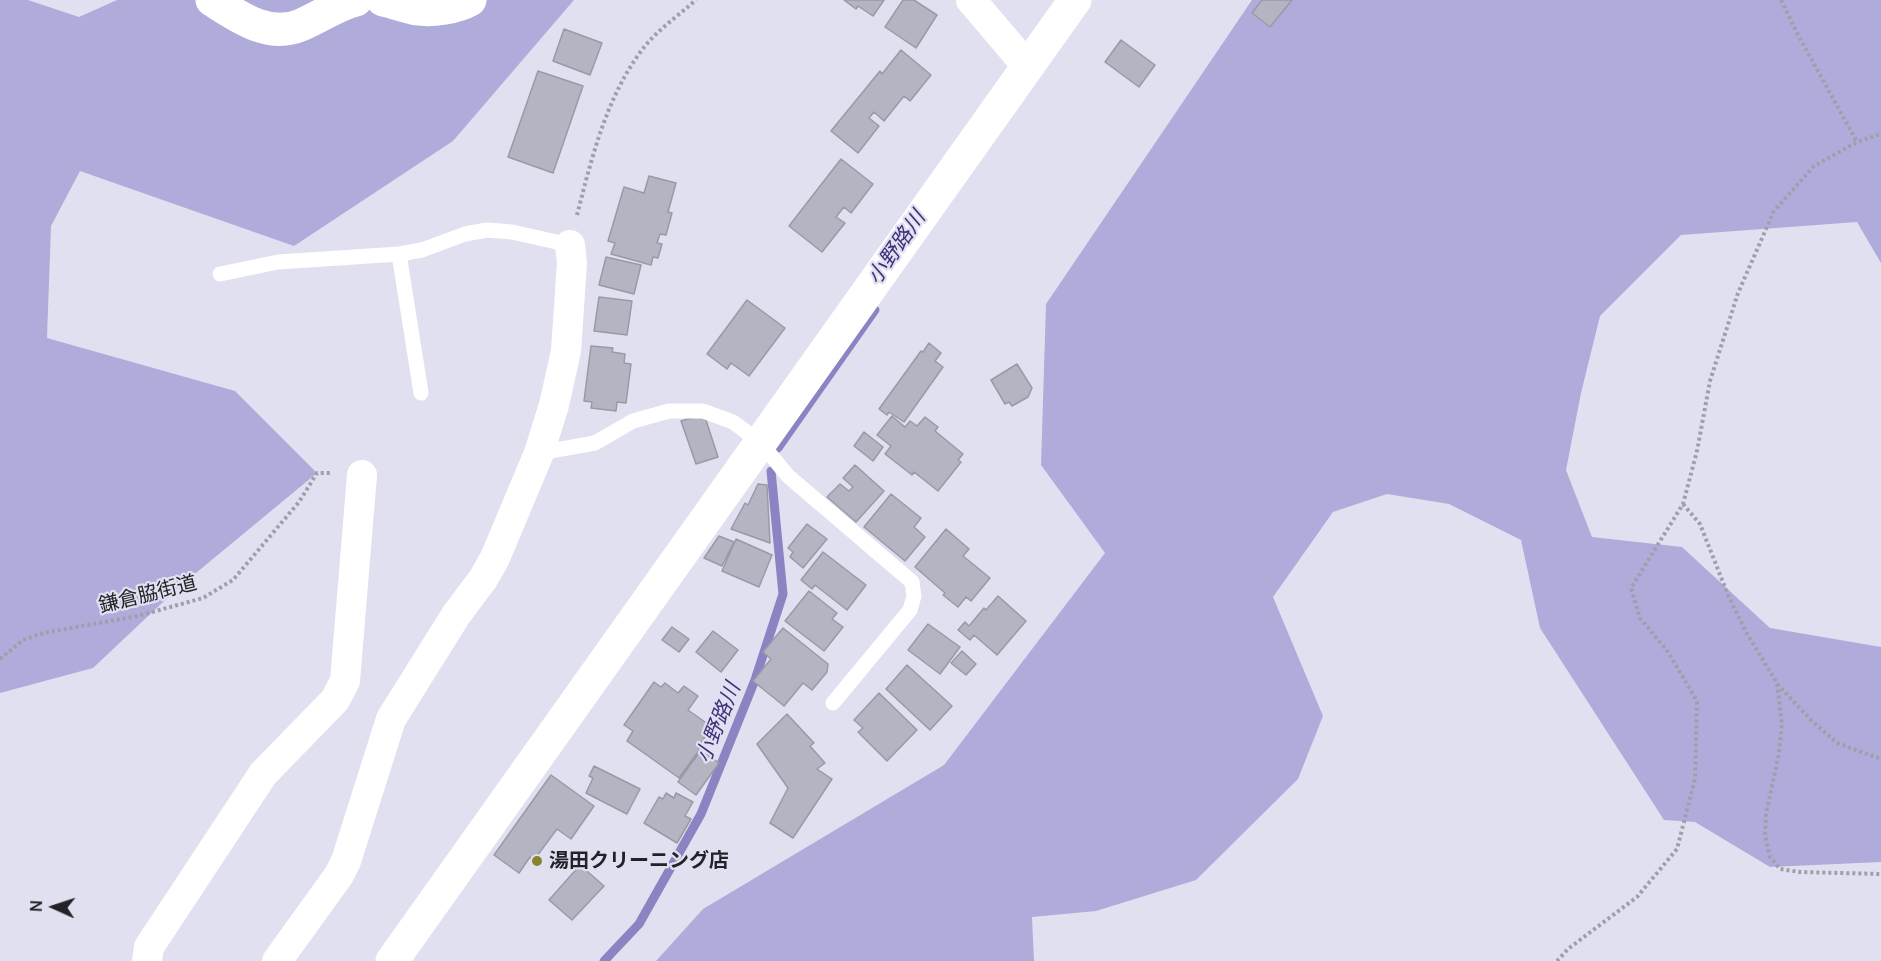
<!DOCTYPE html>
<html>
<head>
<meta charset="utf-8">
<style>
  body { margin:0 }
  #map { position:relative; width:1881px; height:961px; overflow:hidden; background:#e1e0f0; font-family:Manrope,sans-serif }
  canvas { display:block }
  .north { position:absolute; left:24px; top:877px; width:60px; height:60px; -webkit-text-stroke:4px #e1e0f0; paint-order:stroke; rotate:273deg; font-size:16px; font-weight:700; line-height:24px; text-align:center; color:#222228 }
  .north::after { content:''; display:block; margin:auto; width:21px; height:27px; background:#222228; clip-path:polygon(50% 0,100% 100%,50% 72%,0 100%) }
</style>
</head>
<body>
<div id="map">
<canvas width="1881" height="961"></canvas>
<div class="north">N</div>
</div>
<script>
const context = document.querySelector('canvas').getContext('2d');
context.lineJoin = 'round';
function fill(path, color) {
  context.fillStyle = color;
  context.fill(path, 'evenodd');
}
function trace(path, color, width, dash) {
  context.strokeStyle = color;
  context.lineWidth = width;
  context.lineCap = dash ? 'butt' : 'round';
  context.setLineDash(dash || []);
  context.stroke(path);
}
function write(font, color, halo, rows, align = 'center') {
  context.font = font + ' Manrope,"Noto Sans JP",sans-serif';
  context.lineWidth = 4.5;
  context.setLineDash([]);
  context.textBaseline = 'middle';
  context.strokeStyle = halo;
  context.fillStyle = color;
  for (const [text, x, y, turn = 0] of rows) {
    context.save();
    context.translate(x, y);
    context.rotate((+turn || 0) * Math.PI / 180);
    context.textAlign = isNaN(turn) ? turn : align;
    if (halo) context.strokeText(text, 0, 0);
    context.fillText(text, 0, 0);
    context.restore();
  }
}
fill(new Path2D(`
  M0 0H28L79 17 117 0H574L453 141 294 246 80 171 51 226 47 338 235 391 317 473 179 587 93 668 0 693Z
  M1252 0H1881V263L1857 222 1681 235 1600 316 1581 393 1566 470 1592 537 1682 547 1770 628 1881 647V862L1770 867 1695 822 1664 820 1540 628 1521 540 1449 504 1387 494 1333 512 1273 597 1323 716 1298 779 1196 880 1096 911 1032 917 1034 961H656L703 909 944 765 1105 553 1041 465 1046 304Z`), '#afacdb');
trace(new Path2D(`
  M778 448 875 310
  M604 961 639 924 701 814 755 680 783 594 771 471`), '#8a85c2', 9);
const building = new Path2D(`
  M844 0H884L873 16 858 6 856 9Z
  M903 0H914L937 15 916 48 885 27Z
  M1262 0H1292L1270 27 1252 13Z
  M564 29 602 43 590 75 553 61Z
  M1121 40 1155 65 1139 87 1105 62Z
  M901 50 931 75 910 101 904 96 884 121 874 112 869 118 879 126 858 153 831 131 880 71 882 74Z
  M538 71 583 86 553 173 508 157Z
  M841 159 873 184 851 213 844 207 836 217 845 223 822 252 789 226Z
  M649 176 676 183 668 212 672 213 666 235 660 234 657 243 662 244 658 258 653 257 651 265 611 254 615 243 608 241 624 187 644 193Z
  M606 257 641 265 634 294 599 285Z
  M599 297 632 301 627 335 594 331Z
  M747 300 785 328 749 376 731 363 727 369 707 354Z
  M929 343 941 353 935 361 943 367 904 422 889 412 887 415 879 409 921 351 923 352Z
  M591 346 613 348 612 352 625 354 624 363 631 364 626 403 617 402 616 411 591 408 592 402 584 401Z
  M1017 364 1032 388 1028 397 1012 406 1009 402 1005 404 991 380Z
  M704 414 718 457 696 464 681 421Z
  M892 416 905 427 910 421 917 426 925 417 938 427 935 431 963 454 958 460 961 462 938 491 914 472 912 475 885 454 891 446 877 435Z
  M864 432 883 447 873 461 854 446Z
  M855 465 884 491 856 522 827 497 840 484 849 491 853 487 843 478Z
  M758 484 767 485 770 543 731 529 745 503 748 505Z
  M891 494 921 518 914 527 925 537 905 561 864 527Z
  M807 524 827 539 803 568 790 557 793 552 788 548Z
  M946 529 969 549 963 556 990 578 971 601 966 597 958 607 943 595 945 593 915 567Z
  M719 536 734 542 722 566 704 558Z
  M736 539 772 555 759 587 722 571Z
  M823 552 866 585 847 610 815 585 812 589 801 580Z
  M809 591 837 613 832 619 843 627 824 651 785 621Z
  M998 596 1026 621 997 655 974 635 970 640 958 630 965 622 969 626 984 608 986 610Z
  M928 624 960 647 940 674 908 650Z
  M672 627 689 639 679 652 662 640Z
  M783 628 828 664 827 672 812 690 803 683 784 706 753 681 771 659 763 652Z
  M713 631 738 650 721 672 696 652Z
  M962 651 976 664 966 675 951 663Z
  M907 665 952 706 930 730 886 689Z
  M654 682 661 687 665 683 678 693 684 686 698 696 688 710 712 727 698 747 700 749 679 778 627 741 633 731 624 725Z
  M879 693 917 730 887 761 858 732 863 728 854 720Z
  M787 714 814 743 810 746 825 763 817 769 832 779 793 838 770 823 788 788 757 744Z
  M701 750 719 763 696 795 678 782Z
  M594 766 640 789 627 814 586 793 593 778 589 776Z
  M551 775 594 806 571 839 557 829 534 860 530 857 519 873 494 855Z
  M666 793 674 798 676 793 693 802 685 816 691 819 677 843 644 823 659 797 663 799Z
  M580 865 604 886 572 920 549 900Z`);
fill(building, '#b4b4c3');
trace(building, '#9a99a8', 1.5);
trace(new Path2D(`
  M1781 0 1797 33 1857 142
  M577 215C592 157 607 94 645 46 659 29 679 15 696 0
  M1683 504 1700 524 1728 595 1746 632 1777 683 1782 724 1779 753 1766 814 1765 835 1770 857 1780 869 1800 872 1881 874
  M0 659 23 640 43 633 138 616 203 598 233 580 299 502 317 473H332
  M1777 684 1811 720 1837 743 1881 759
  M1557 961 1568 949 1637 897 1677 849 1695 779 1697 701 1668 652 1640 618 1631 588 1683 504 1697 451 1710 381 1738 293 1774 211 1814 166 1857 142 1881 134`), '#9f9fab', 4, [3, 3]);
trace(new Path2D(`
  M399 254 421 393
  M220 274 278 262 399 254 422 250 465 234 487 230 512 232 570 245
  M539 453 595 443 633 421 669 411H703L733 422 760 442 788 476 912 582 914 596 910 610 833 703`), '#fff', 15);
trace(new Path2D(`
  M971 0 1027 66
  M147 961 149 947 263 774 335 700 345 681 362 475
  M277 961 339 875 346 861 391 719 456 615 483 579 495 558 539 453 554 405 566 351 572 263 570 245`), '#fff', 30);
trace(new Path2D(`
  M212 0C239 17 269 39 301 25 320 17 336 5 356 0
  M383 0C394 2 405 7 417 9 433 11 456 8 470 0
  M392 961 1075 0`), '#fff', 33);
for (const [x, y, r, color] of [
  [537,861,6,"#87842d"]
]) {
  const dot = new Path2D();
  dot.arc(x, y, r, 0, 2 * Math.PI);
  context.fillStyle = color;
  context.fill(dot);
  trace(dot, '#e1e0f0', 2);
}
write('20px', '#222228', '#e1e0f0', [
  ["鎌倉脇街道",148,595,-14]
]);
write('bold 20px', '#222228', '#e1e0f0', [
  ["湯田クリーニング店",549,861]
], 'left');
write('italic 21px', '#3e317a', '#e1e0f0', [
  ["小野路川",897,248,-55],
  ["小野路川",719,723,-68]
]);
</script>
</body>
</html>
